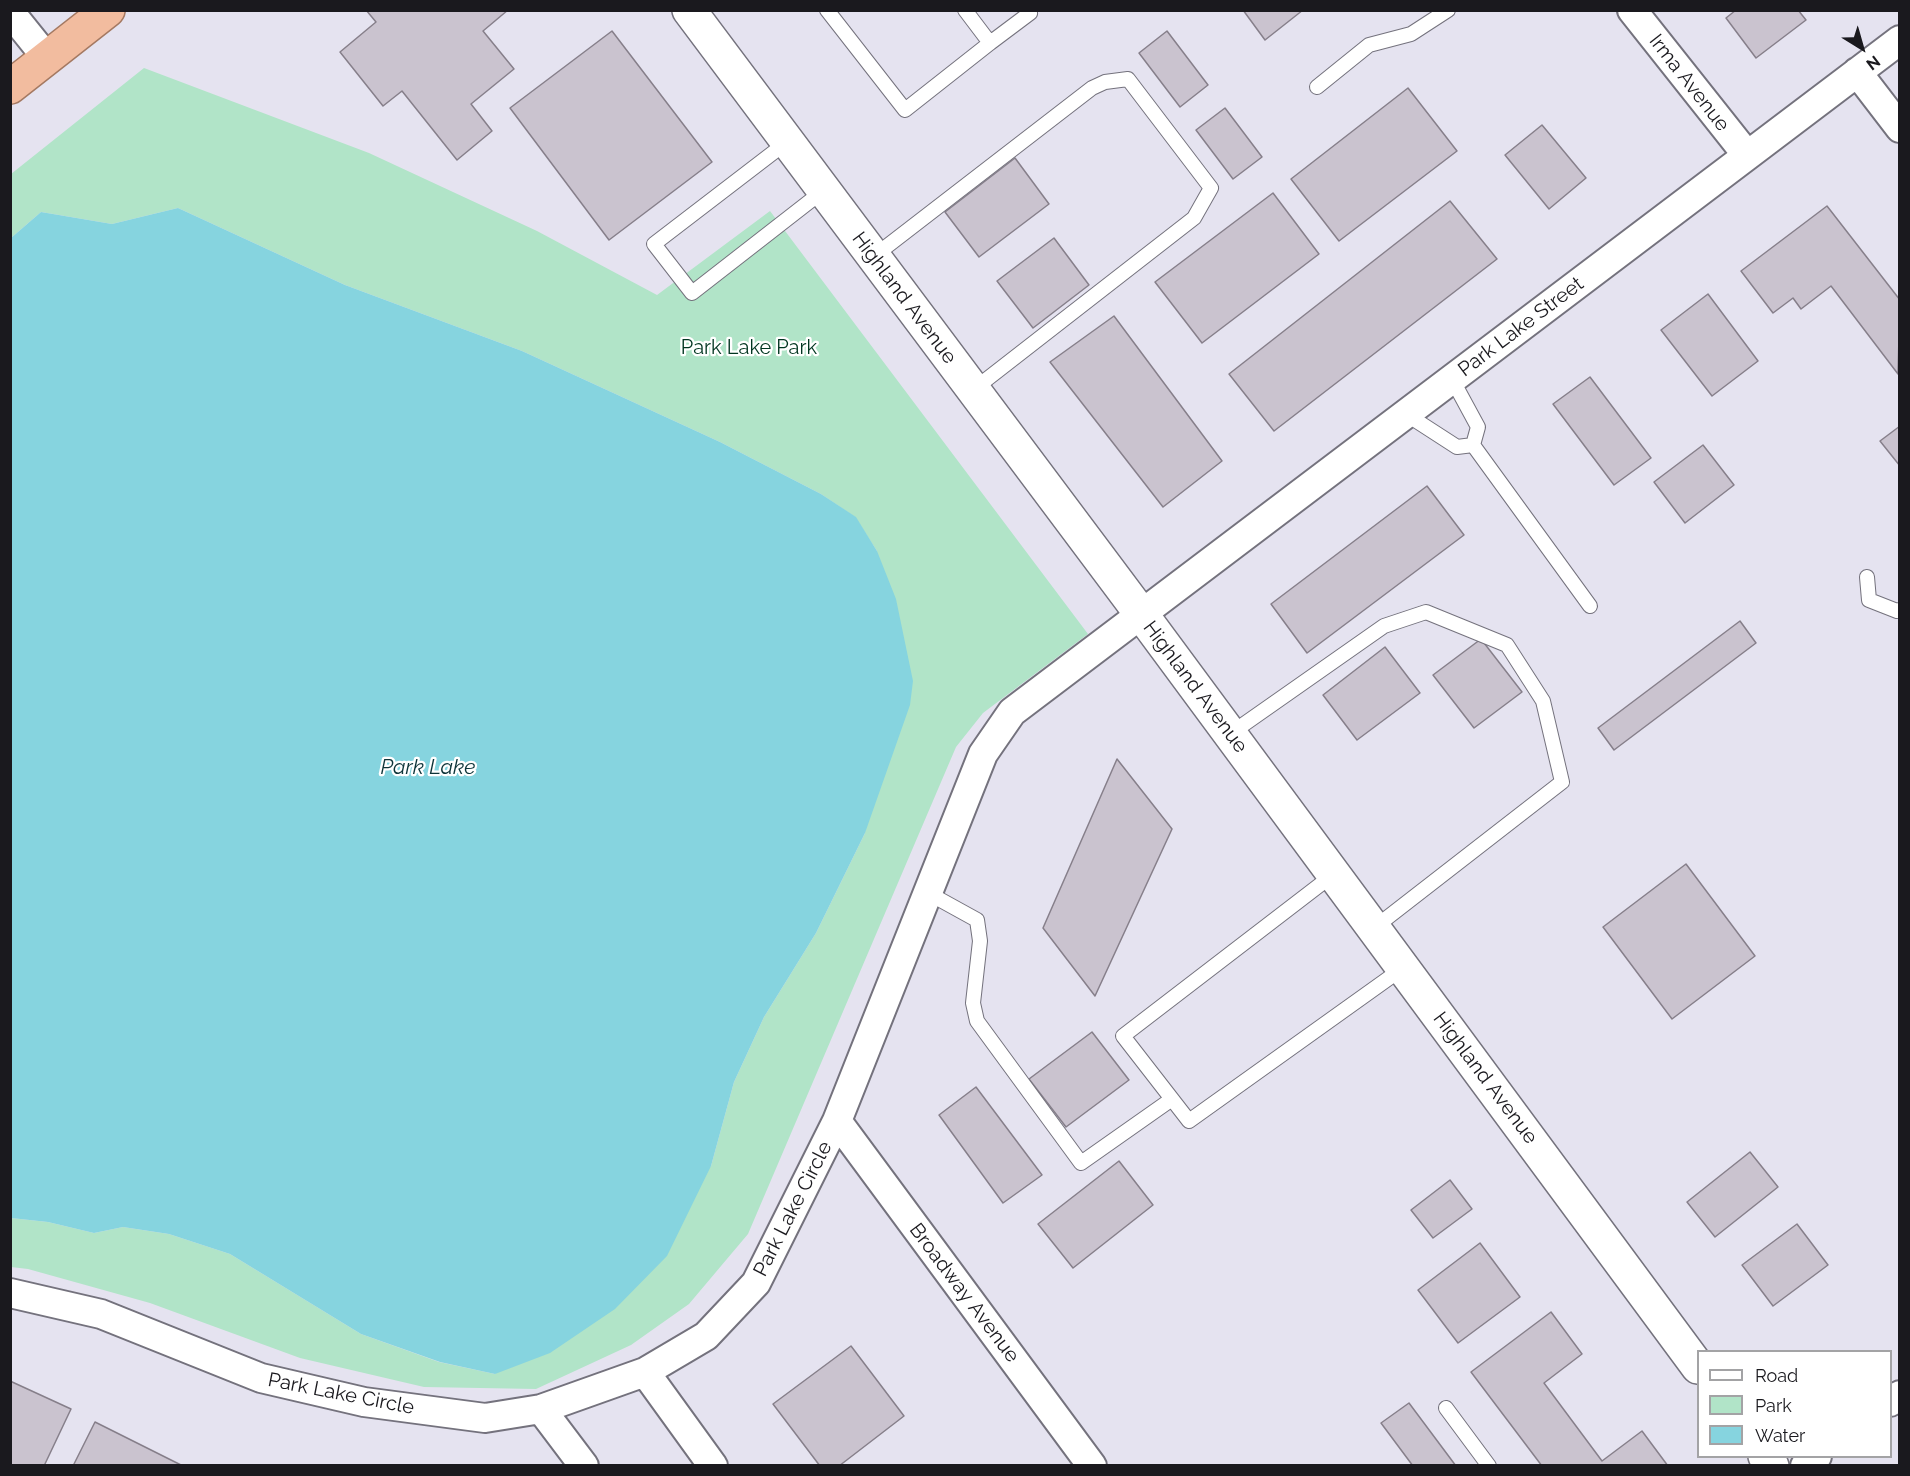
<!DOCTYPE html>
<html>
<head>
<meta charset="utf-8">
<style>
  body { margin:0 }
  #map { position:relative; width:1910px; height:1476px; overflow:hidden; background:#e5e3f0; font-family:Raleway,sans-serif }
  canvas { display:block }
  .frame { position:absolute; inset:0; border:12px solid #1a191e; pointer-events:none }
  .legend { position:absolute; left:1697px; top:1350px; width:195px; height:108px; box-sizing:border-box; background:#fff; border:2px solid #a3a3a5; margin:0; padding:8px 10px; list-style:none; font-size:18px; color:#1a191e }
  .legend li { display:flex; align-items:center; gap:12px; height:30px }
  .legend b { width:30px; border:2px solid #a3a3a5 }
  .north { position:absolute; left:1832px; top:18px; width:60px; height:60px; -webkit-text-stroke:4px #fff; paint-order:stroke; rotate:143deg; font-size:16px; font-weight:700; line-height:24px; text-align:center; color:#1a191e }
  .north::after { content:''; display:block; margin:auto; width:21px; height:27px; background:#1a191e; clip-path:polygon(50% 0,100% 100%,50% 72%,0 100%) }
</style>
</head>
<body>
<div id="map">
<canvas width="1910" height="1476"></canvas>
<div class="frame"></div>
<ul class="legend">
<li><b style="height:8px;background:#fff"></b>Road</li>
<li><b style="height:16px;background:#b1e4c8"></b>Park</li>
<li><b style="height:16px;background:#86d4df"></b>Water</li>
</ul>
<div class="north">N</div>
</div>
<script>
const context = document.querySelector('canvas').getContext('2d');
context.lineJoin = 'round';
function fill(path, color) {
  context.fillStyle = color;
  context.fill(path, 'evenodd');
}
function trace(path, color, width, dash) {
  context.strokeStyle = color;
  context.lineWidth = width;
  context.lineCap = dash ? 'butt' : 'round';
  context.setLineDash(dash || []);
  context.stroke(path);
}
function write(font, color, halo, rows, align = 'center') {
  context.font = font + ' Raleway,sans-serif';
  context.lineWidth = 4.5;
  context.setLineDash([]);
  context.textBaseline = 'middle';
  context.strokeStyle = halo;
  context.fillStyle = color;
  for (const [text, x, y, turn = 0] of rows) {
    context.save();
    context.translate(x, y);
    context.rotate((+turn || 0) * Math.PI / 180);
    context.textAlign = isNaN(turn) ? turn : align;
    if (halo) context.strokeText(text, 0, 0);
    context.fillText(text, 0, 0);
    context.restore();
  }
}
fill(new Path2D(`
  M144 68 369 153 537 231 657 295 770 211 1088 634 983 713 956 747 748 1234 689 1304 631 1345 536 1389 424 1387 300 1358 150 1303 28 1269 11 1267V1218L48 1222 94 1233 123 1227 169 1234 230 1254 361 1334 439 1362 495 1374 711 1166 734 1082 764 1017 816 933 865 833 877 551 855 517 821 494 720 442 522 351 345 285 178 208 112 224 41 212 11 238V174Z`), '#b1e4c8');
fill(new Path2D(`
  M178 208 345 285 522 351 720 442 821 494 856 517 877 551 896 599 913 681 910 705 865 833 816 933 764 1017 734 1082 711 1166 667 1256 615 1309 550 1353 495 1374 440 1362 361 1334 230 1254 169 1234 123 1227 94 1233 48 1222 11 1218V238L41 212 112 224Z`), '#86d4df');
const building = new Path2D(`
  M366 10H508L483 31 514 69 471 104 492 131 457 160 402 91 383 106 340 52 376 22Z
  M1243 10H1303L1265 40Z
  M1736 10H1798L1806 20 1756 58 1726 18Z
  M612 31 712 162 609 240 510 108Z
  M1167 31 1208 85 1180 107 1139 53Z
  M1408 88 1457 151 1339 241 1291 179Z
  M1225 108 1262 157 1233 179 1196 130Z
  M1542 125 1586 178 1549 209 1505 155Z
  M1015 158 1049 204 979 257 945 212Z
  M1273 193 1319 254 1202 343 1155 282Z
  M1450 201 1497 259 1274 431 1229 374Z
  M1827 206 1900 300 1898 374 1831 286 1801 309 1793 298 1773 313 1741 271Z
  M1054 238 1089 285 1033 328 997 281Z
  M1708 294 1758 361 1712 396 1661 330Z
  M1114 316 1222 461 1163 507 1050 362Z
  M1590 377 1651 458 1614 485 1553 404Z
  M1900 426V466L1880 441Z
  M1703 445 1734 485 1685 523 1654 482Z
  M1427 486 1464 535 1307 653 1271 604Z
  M1740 621 1756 643 1614 750 1598 728Z
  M1481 639 1522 692 1474 728 1433 675Z
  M1385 647 1420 693 1357 740 1323 695Z
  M1117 759 1172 829 1095 996 1043 928Z
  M1686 864 1755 956 1672 1019 1603 927Z
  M1092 1032 1129 1080 1066 1127 1029 1079Z
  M976 1087 1042 1175 1003 1203 939 1115Z
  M1750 1152 1778 1187 1715 1237 1687 1202Z
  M1119 1161 1153 1205 1073 1268 1038 1224Z
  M1450 1180 1472 1209 1433 1238 1411 1210Z
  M1797 1224 1828 1265 1773 1306 1742 1265Z
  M1480 1243 1520 1297 1458 1343 1418 1290Z
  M1551 1312 1582 1354 1544 1383 1602 1461 1642 1431 1668 1466H1542L1471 1372Z
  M851 1346 904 1416 839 1466H820L773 1404Z
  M10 1381 71 1409 44 1466H10Z
  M1409 1403 1456 1466H1413L1381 1423Z
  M95 1422 183 1466H73Z`);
fill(building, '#cac3cf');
trace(building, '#867f8a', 1.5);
const service = new Path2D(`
  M827 10 905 110 990 43 965 10
  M990 43 1030 13 1029 10
  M1317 87 1369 45 1411 34 1448 10
  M787 142 654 244 692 293 823 191
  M873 257 1092 88 1105 82 1128 79 1211 188 1194 218 973 390
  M1406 414 1457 447 1473 445 1478 427 1452 379
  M1473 445 1590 606
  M1867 577 1869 600 1897 611 1900 610
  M1230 734 1384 626 1426 612 1507 645 1543 701 1562 782 1374 928
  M1334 874 1123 1036 1189 1121 1403 968
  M928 893 977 920 980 941 973 1003 977 1021 1081 1163 1172 1099
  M1446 1408 1489 1466`);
const minor = new Path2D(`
  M1632 10 1747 155
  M10 12 47 58
  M1857 72 1900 128
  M837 1121 1092 1466
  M10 1293 101 1314 261 1378 364 1402 485 1418 541 1409 645 1372 706 1336 756 1283 837 1121 983 754 1012 712 1900 40
  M645 1372 713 1466
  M1890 1402 1900 1395
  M541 1409 584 1466
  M1805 1466 1817 1456`);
const tertiary = new Path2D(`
  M689 10 1142 615 1698 1367
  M1765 1456 1772 1466`);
const trunk = new Path2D(`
  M10 87 108 10`);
trace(service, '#74727d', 16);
trace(minor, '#74727d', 32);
trace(tertiary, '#74727d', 36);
trace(trunk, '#a47962', 36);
trace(service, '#fff', 14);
trace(minor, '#fff', 28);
trace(tertiary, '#fff', 33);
trace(trunk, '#f2bc9f', 33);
write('20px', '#1a191e', '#fff', [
  ["Irma Avenue",1689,83,52],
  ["Highland Avenue",904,298,53],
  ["Park Lake Street",1521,327,-37],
  ["Highland Avenue",1195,687,53],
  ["Highland Avenue",1485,1078,53],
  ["Park Lake Circle",793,1209,-63],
  ["Broadway Avenue",964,1293,53],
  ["Park Lake Circle",341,1394,11]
]);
write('20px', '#003520', '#fff', [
  ["Park Lake Park",749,348]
]);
write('italic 21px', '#0d3439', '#fff', [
  ["Park Lake",428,768]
]);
</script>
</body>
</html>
